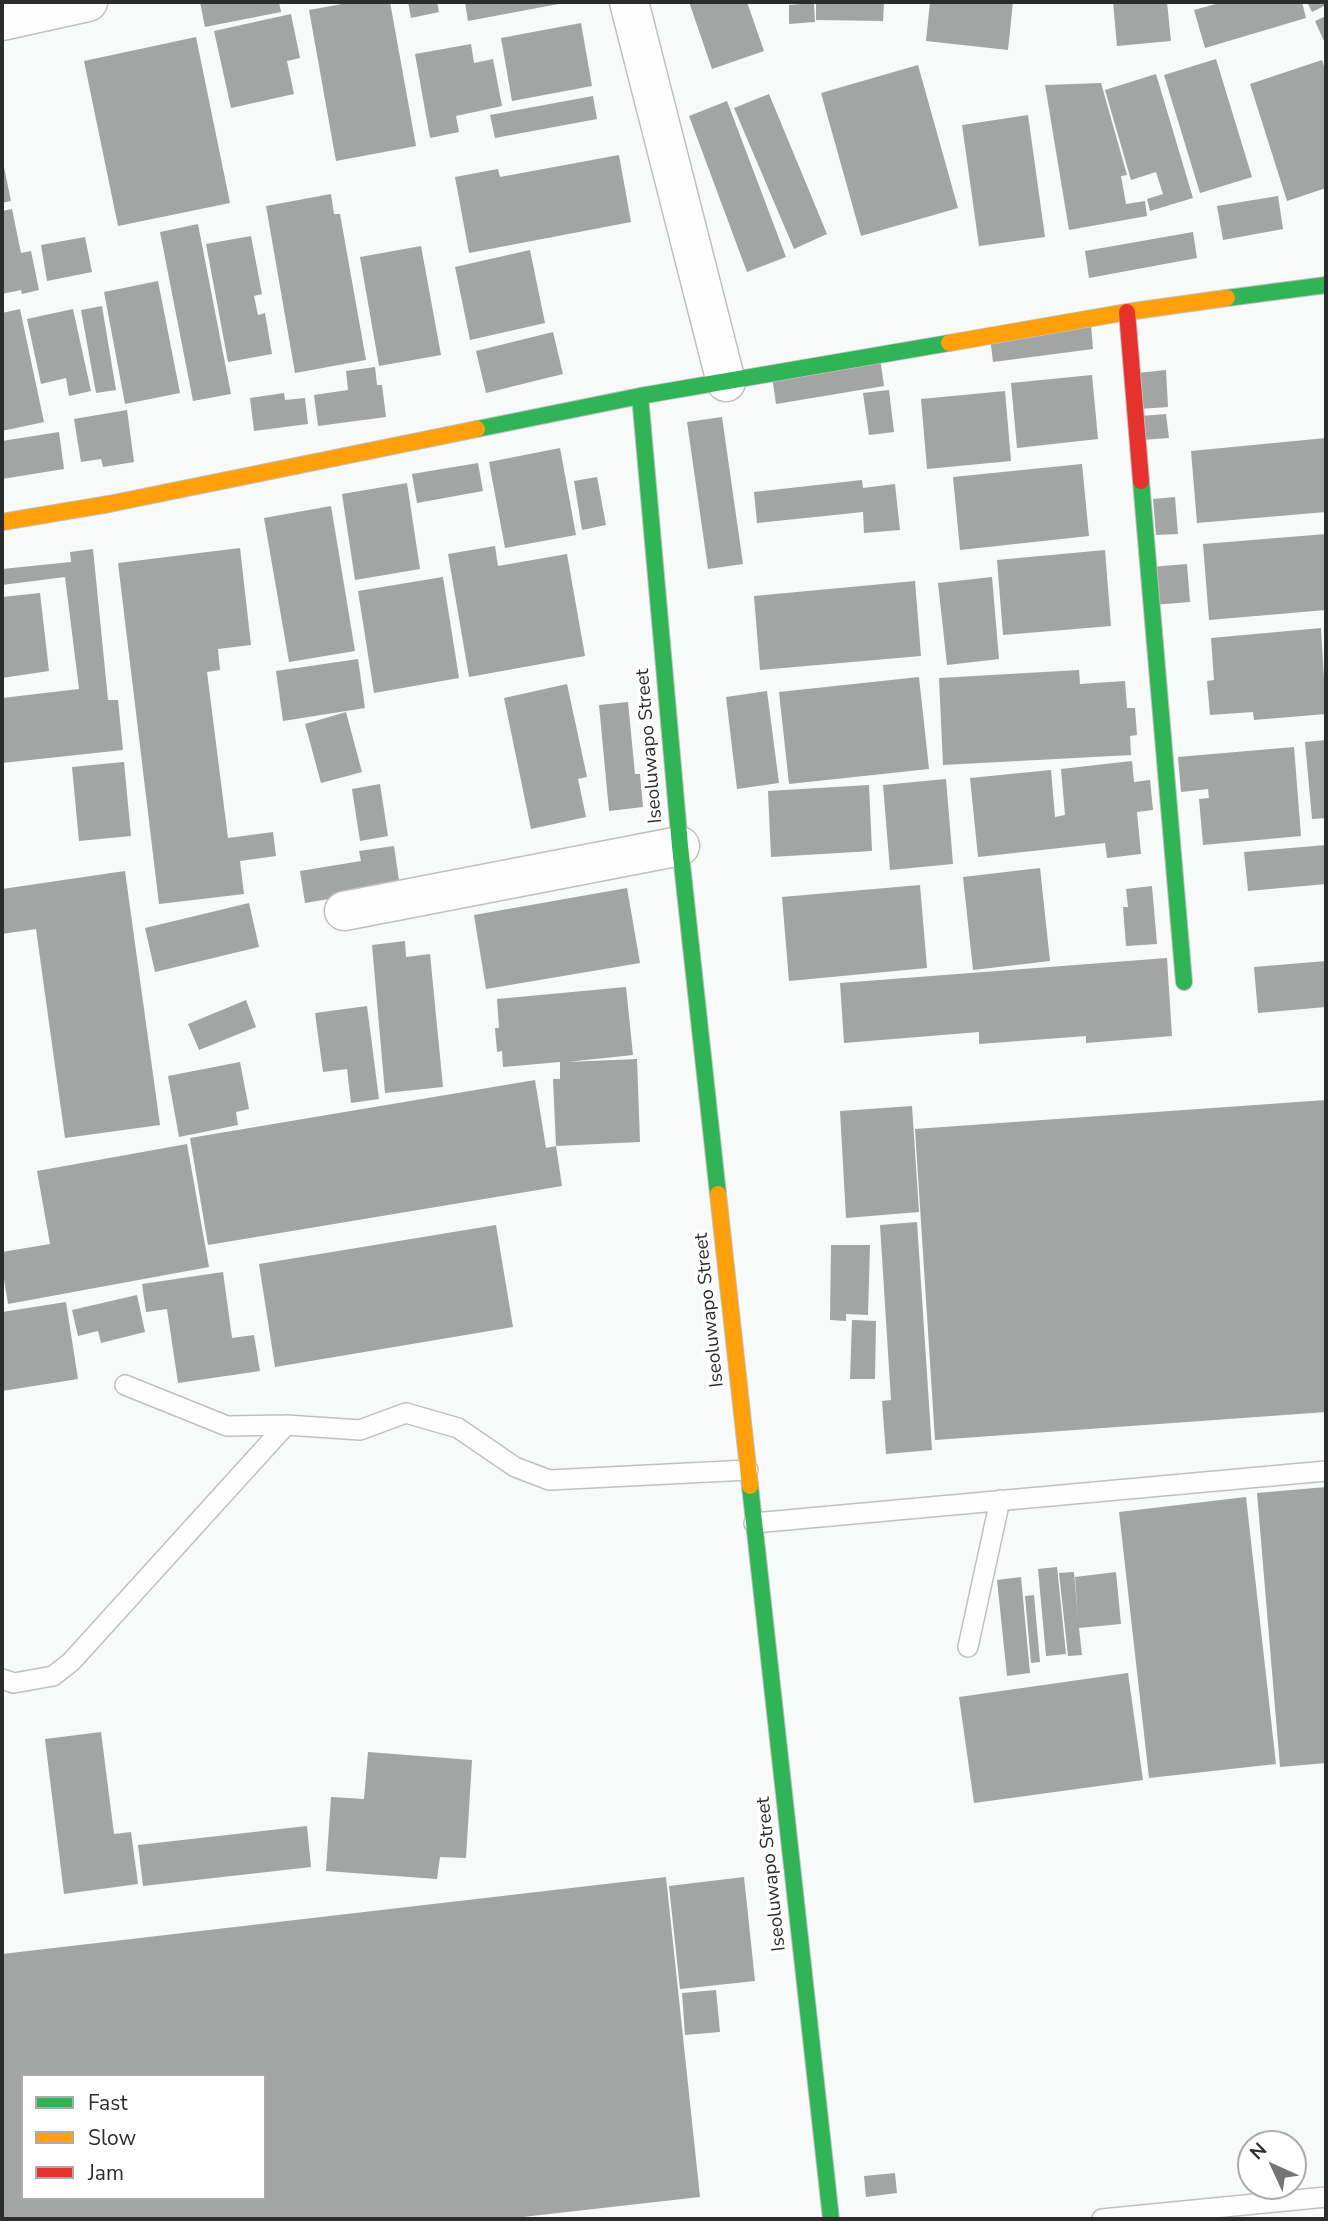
<!DOCTYPE html>
<html>
<head>
<meta charset="utf-8">
<style>
  body { margin:0 }
  #map { position:relative; width:1328px; height:2221px; overflow:hidden; background:#f7faf8; font-family:"Nunito Sans",sans-serif }
  canvas { display:block }
  .frame { position:absolute; inset:0; border:4px solid #2b2d2c; pointer-events:none }
  .legend { position:absolute; left:21px; top:2074px; width:245px; height:126px; box-sizing:border-box; background:#fff; border:2px solid #aaabab; margin:0; padding:9px 12px; list-style:none; font-size:21px; color:#2b2d2c }
  .legend li { display:flex; align-items:center; gap:14px; height:35px }
  .legend b { width:35px; border:2px solid #aaabab }
  .north { position:absolute; left:1237px; top:2130px; width:70px; height:70px; box-sizing:border-box; background:#fff; border:2px solid #aaabab; border-radius:50%; rotate:315deg; font-size:19px; font-weight:700; line-height:28px; text-align:center; color:#2b2d2c }
  .north::after { content:''; display:block; margin:auto; width:24px; height:32px; background:#727573; clip-path:polygon(50% 0,100% 100%,50% 72%,0 100%) }
</style>
</head>
<body>
<div id="map">
<canvas width="1328" height="2221"></canvas>
<div class="frame"></div>
<ul class="legend">
<li><b style="height:9px;background:#30b455"></b>Fast</li>
<li><b style="height:9px;background:#ff9f0a"></b>Slow</li>
<li><b style="height:9px;background:#e5322d"></b>Jam</li>
</ul>
<div class="north">N</div>
</div>
<script>
const context = document.querySelector('canvas').getContext('2d');
context.lineJoin = 'round';
function fill(path, color) {
  context.fillStyle = color;
  context.fill(path, 'evenodd');
}
function trace(path, color, width, dash) {
  context.strokeStyle = color;
  context.lineWidth = width;
  context.lineCap = dash ? 'butt' : 'round';
  context.setLineDash(dash || []);
  context.stroke(path);
}
function write(font, color, halo, rows, align = 'center') {
  context.font = font + ' "Nunito Sans",sans-serif';
  context.lineWidth = 7;
  context.setLineDash([]);
  context.textBaseline = 'middle';
  context.strokeStyle = halo;
  context.fillStyle = color;
  for (const [text, x, y, turn = 0] of rows) {
    context.save();
    context.translate(x, y);
    context.rotate((+turn || 0) * Math.PI / 180);
    context.textAlign = isNaN(turn) ? turn : align;
    if (halo) context.strokeText(text, 0, 0);
    context.fillText(text, 0, 0);
    context.restore();
  }
}
fill(new Path2D(`
  M200 2H279L281 12 205 27Z
  M353 2H390L416 146 336 161 309 10Z
  M408 2H437L439 12 411 18Z
  M465 2H564V3L468 21Z
  M689 2H747L764 51 712 69Z
  M816 2H884L883 21 816 20Z
  M930 2H1013L1008 50 926 41Z
  M1113 2H1167L1171 41 1117 46Z
  M1223 2H1302L1306 18 1205 48 1194 10Z
  M1307 2H1326V5L1312 12Z
  M814 3 815 22 789 24V5Z
  M291 14 300 58 287 61 294 94 231 108 214 31Z
  M1326 16V40L1324 41 1315 21Z
  M581 23 592 86 512 101 501 38Z
  M196 37 230 203 118 226 84 61Z
  M471 44 474 63 493 59 502 106 456 116 459 132 430 138 415 54Z
  M1216 59 1252 177 1200 193 1164 75Z
  M1322 60 1326 73V188L1287 201 1250 84Z
  M918 65 958 208 861 236 821 93Z
  M1156 74 1193 198 1150 211 1147 199 1163 194 1156 172 1131 180 1105 90Z
  M1101 83 1127 175 1121 176 1126 204 1145 201 1147 216 1069 230 1045 85Z
  M769 94 827 234 794 249 734 108Z
  M593 96 597 119 495 138 490 115Z
  M727 101 786 257 747 272 689 116Z
  M1028 115 1045 237 979 246 962 125Z
  M619 155 631 222 469 253 455 177 498 169 500 177Z
  M2 157 11 201 2 203Z
  M331 194 334 214H340L366 360 295 373 266 206Z
  M1278 196 1283 229 1223 240 1217 206Z
  M12 209 21 253 31 251 39 290 22 294 21 290 2 294V211Z
  M198 224 231 394 193 401 160 232Z
  M1193 232 1197 258 1089 278 1085 251Z
  M251 236 262 294 254 296 258 315 265 313 272 354 228 362 206 244Z
  M85 237 92 272 47 281 41 245Z
  M421 246 441 355 379 366 360 257Z
  M530 250 545 323 470 340 455 267Z
  M158 281 180 393 125 404 104 292Z
  M102 306 116 390 96 393 81 310Z
  M20 309 44 422 2 431V313Z
  M73 309 91 391 69 396 66 378 41 384 27 319Z
  M1091 324 1093 349 993 362 990 337Z
  M553 332 563 374 486 393 476 351Z
  M880 358 884 386 776 404 772 376Z
  M375 367 377 385H382L386 417 318 426 314 395 348 390 346 371Z
  M1166 370 1168 407 1140 409 1137 373Z
  M1092 375 1098 439 1017 448 1011 383Z
  M889 390 894 432 869 435 863 393Z
  M1005 391 1011 461 927 469 921 399Z
  M284 393 285 400 305 398 308 424 254 431 250 398Z
  M127 410 134 462 103 467 101 459 81 462 74 419Z
  M1166 414 1169 438 1141 440 1140 416Z
  M722 417 743 564 708 569 687 422Z
  M59 432 64 469 2 479V441Z
  M1326 438V512L1197 523 1191 451Z
  M560 448 576 535 505 548 489 462Z
  M478 463 483 491 417 503 412 474Z
  M1082 464 1089 536 960 550 953 477Z
  M597 477 606 525 582 530 574 481Z
  M862 480 863 488 895 484 900 530 864 533 863 512 757 523 754 492Z
  M407 483 420 569 355 580 342 494Z
  M1175 497 1178 534 1156 535 1153 499Z
  M331 506 355 651 289 662 264 518Z
  M1326 534V610L1209 620 1203 544Z
  M495 546 498 566 567 554 585 656 469 677 448 554Z
  M240 548 251 645 218 649 220 670 207 672 228 838 273 832 276 856 240 861 244 894 159 904 118 563Z
  M93 549 108 700H118L123 750 2 763V698L79 689 65 577 2 585V569L71 562 70 552Z
  M1105 550 1111 626 1003 635 997 560Z
  M1187 564 1190 602 1153 605 1150 567Z
  M443 577 459 678 374 693 358 591Z
  M992 577 999 659 947 665 938 583Z
  M915 581 921 656 760 670 754 596Z
  M40 593 49 671 2 678V597Z
  M1321 628 1326 714 1254 720 1253 712 1210 715 1207 681 1214 680 1211 638Z
  M358 659 365 708 283 721 276 671Z
  M1079 670 1080 684 1125 681 1127 708H1135L1137 735 1130 736 1131 755 943 765 939 678Z
  M919 677 929 769 789 784 779 692Z
  M567 684 587 777 578 779 586 817 531 829 504 698Z
  M767 691 779 783 737 789 726 697Z
  M628 702 635 774H640L643 807 609 811 599 705Z
  M346 712 362 772 321 783 305 724Z
  M1326 740V818L1312 819 1305 742Z
  M1294 747 1301 836 1203 845 1199 799 1209 798 1208 789 1181 792 1178 757Z
  M1132 761 1134 782 1150 780 1153 810 1137 812 1141 854 1107 858 1105 843 978 857 970 778 1051 770 1055 817 1065 815 1061 769Z
  M124 762 131 836 79 841 72 767Z
  M946 779 953 864 890 870 883 785Z
  M380 784 388 836 360 841 352 789Z
  M869 785 872 851 771 857 768 791Z
  M1326 845V884L1248 891 1244 852Z
  M394 846 400 887 305 903 300 871 361 861 359 851Z
  M1040 868 1050 961 973 970 963 877Z
  M125 871 160 1125 65 1138 36 929 2 934V889Z
  M920 885 927 968 789 981 782 897Z
  M1152 886 1157 944 1126 946 1123 907H1128L1126 889Z
  M627 888 640 963 486 989 474 915Z
  M249 903 259 947 155 972 145 928Z
  M405 941 406 957 430 954 443 1087 385 1093 372 945Z
  M1167 958 1172 1036 1086 1043V1036L979 1044V1032L844 1043 840 983Z
  M1326 961V1007L1258 1013 1254 967Z
  M626 987 633 1055 567 1062 637 1059 640 1142 556 1146 553 1079H560V1062L503 1067 502 1051 497 1052 495 1028H499L497 999Z
  M246 1000 256 1027 199 1050 188 1024Z
  M367 1006 379 1099 351 1103 347 1069 323 1072 315 1013Z
  M240 1062 249 1109 236 1112 238 1125 179 1137 168 1076Z
  M535 1080 546 1148 556 1146 562 1186 208 1245 190 1138Z
  M1326 1100V1412L935 1440 915 1129Z
  M912 1106 919 1212 846 1218 840 1111Z
  M187 1144 209 1267 8 1304 2 1267V1252L50 1244 37 1171Z
  M917 1222 932 1450 886 1454 882 1401 891 1400 880 1225Z
  M496 1225 513 1327 275 1367 259 1264Z
  M831 1245H870L868 1315 846 1314V1321L830 1320Z
  M223 1272 232 1338 254 1335 260 1371 178 1383 167 1309 146 1312 142 1284Z
  M137 1295 145 1332 101 1343 98 1331 78 1336 72 1310Z
  M66 1302 78 1379 2 1391V1312Z
  M852 1320 876 1321 875 1379H850Z
  M1326 1487V1763L1280 1767 1257 1493Z
  M1246 1497 1276 1764 1149 1778 1119 1512Z
  M1057 1567 1066 1654 1046 1656 1038 1569Z
  M1074 1572 1078 1619 1075 1577 1116 1572 1121 1624 1079 1628 1082 1655 1068 1656 1059 1573Z
  M1021 1577 1030 1673 1007 1676 997 1580Z
  M1034 1595 1040 1662 1031 1663 1025 1596Z
  M1128 1673 1143 1780 974 1803 959 1697Z
  M101 1732 114 1834 131 1832 138 1884 64 1894 45 1739Z
  M368 1752 472 1760 466 1858 440 1857 437 1879 326 1871 331 1797 364 1799Z
  M307 1826 311 1867 143 1886 138 1845Z
  M666 1877 700 2197 505 2219H2V1954ZM23 2076H264V2198H23Z
  M744 1877 755 1981 680 1989 669 1886Z
  M716 1990 720 2032 685 2035 682 1993Z
  M895 2173 897 2193 866 2197 864 2176Z`), '#a3a4a4');
const lane = new Path2D(`
  M125 1385 227 1426 286 1425 360 1430 406 1413 458 1428 515 1467 549 1480 748 1470
  M754 1523 1326 1471
  M968 1647 1000 1500
  M2 1679 14 1683 53 1676 71 1662 286 1425
  M1102 2219 1326 2197`);
const street = new Path2D(`
  M629 2 726 382
  M2 21 88 2
  M344 911 680 846`);
const fast = new Path2D(`
  M1227 298 1326 285
  M640 396 680 846 718 1194
  M477 429 640 396 949 343
  M1141 481 1184 982
  M750 1486 831 2219`);
const slow = new Path2D(`
  M949 343 1127 312 1227 298
  M2 522 109 504 477 429
  M718 1194 750 1486`);
const jam = new Path2D(`
  M1127 312 1141 481`);
trace(lane, '#bfc1bf', 22);
trace(street, '#bfc1bf', 41);
trace(fast, '#bfc1bf', 18);
trace(slow, '#bfc1bf', 18);
trace(jam, '#bfc1bf', 18);
trace(lane, '#fefefe', 19);
trace(street, '#fefefe', 38);
trace(fast, '#30b455', 16);
trace(slow, '#ff9f0a', 16);
trace(jam, '#e5322d', 16);
write('19px', '#2b2d2c', '#fff', [
  ["Iseoluwapo Street",650,746,-95],
  ["Iseoluwapo Street",710,1310,-96],
  ["Iseoluwapo Street",772,1874,-96]
]);
</script>
</body>
</html>
